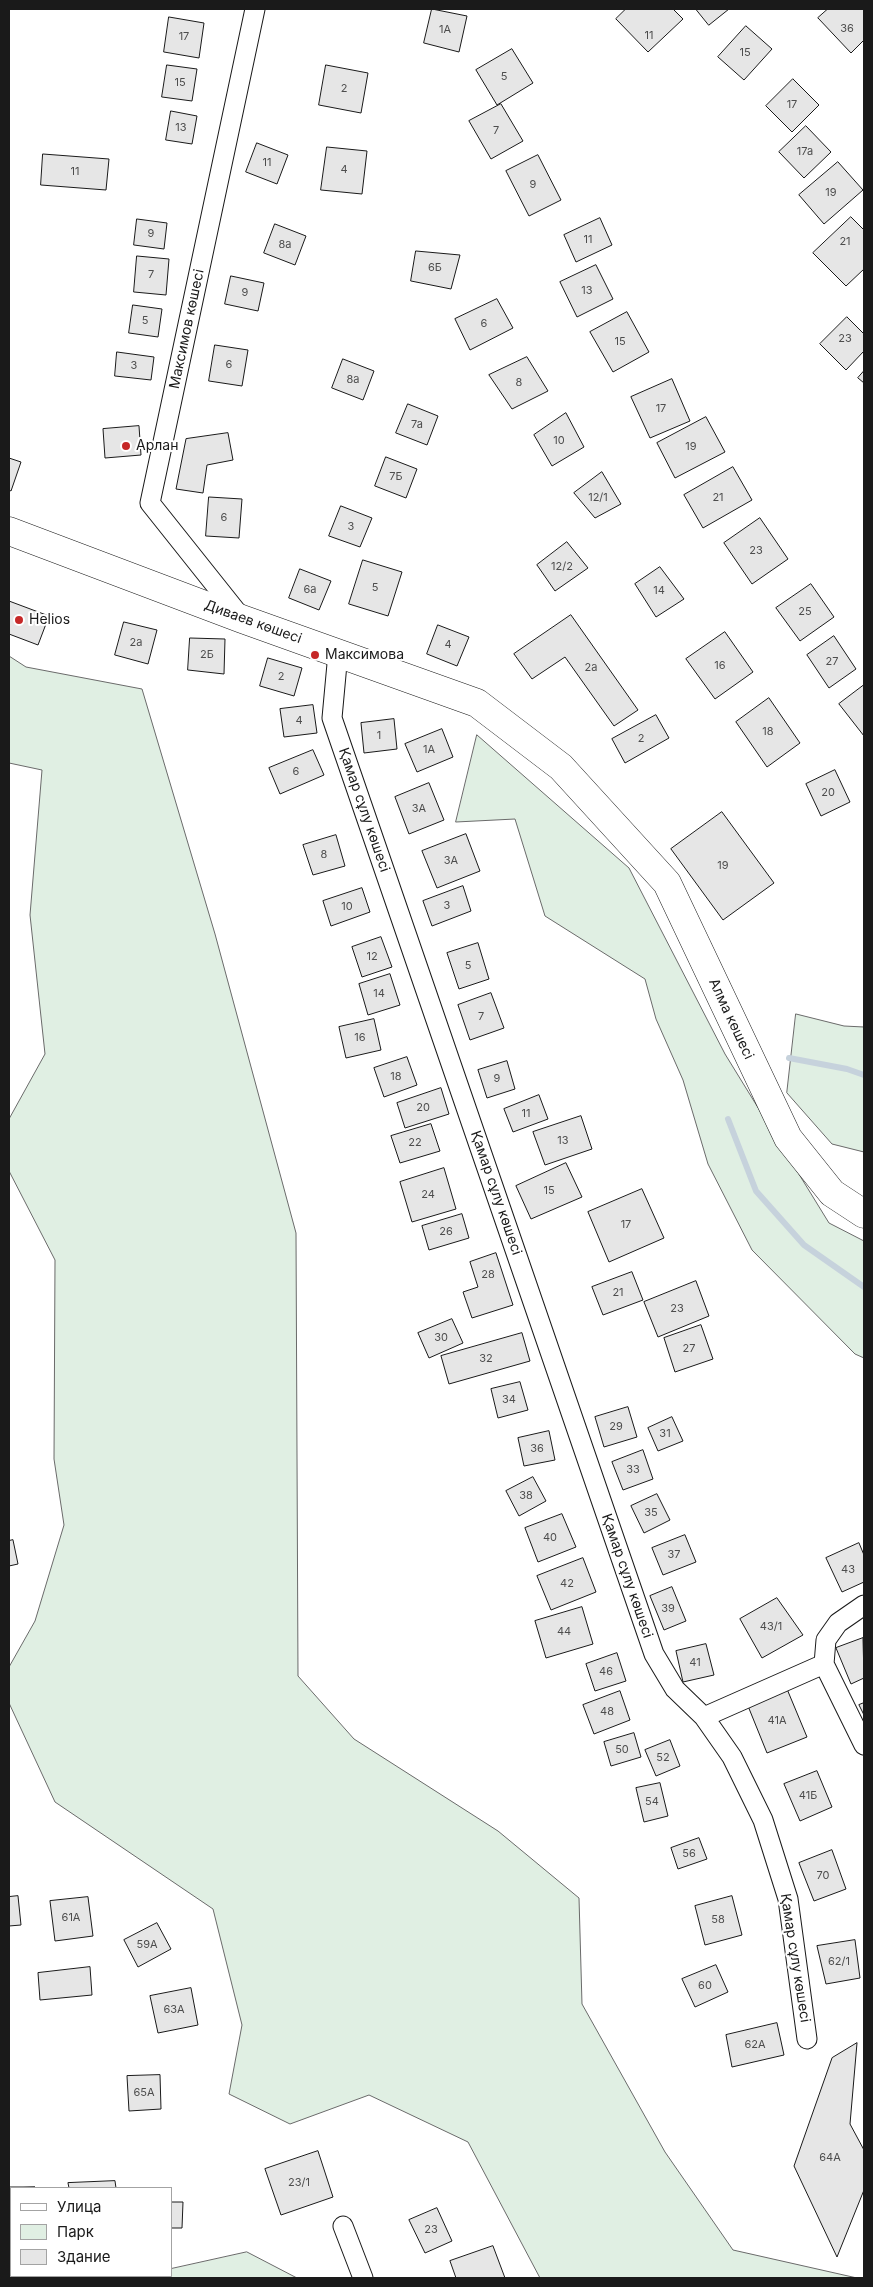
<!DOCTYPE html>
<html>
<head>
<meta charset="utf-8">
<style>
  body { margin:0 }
  #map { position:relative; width:873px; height:2287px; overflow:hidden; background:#fff; font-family:Inter,sans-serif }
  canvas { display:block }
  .frame { position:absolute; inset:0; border:10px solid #1a1a1a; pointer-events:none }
  .legend { position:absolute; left:10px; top:2187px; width:162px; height:90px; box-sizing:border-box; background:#fff; border:1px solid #a3a3a3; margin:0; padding:6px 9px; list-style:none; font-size:15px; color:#1a1a1a }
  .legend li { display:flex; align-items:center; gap:10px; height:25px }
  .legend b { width:25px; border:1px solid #a3a3a3 }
</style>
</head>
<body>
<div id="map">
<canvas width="873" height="2287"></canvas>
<div class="frame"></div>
<ul class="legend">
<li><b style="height:6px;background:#fff"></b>Улица</li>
<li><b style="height:14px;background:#e0efe3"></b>Парк</li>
<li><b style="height:14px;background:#e6e6e6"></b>Здание</li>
</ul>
</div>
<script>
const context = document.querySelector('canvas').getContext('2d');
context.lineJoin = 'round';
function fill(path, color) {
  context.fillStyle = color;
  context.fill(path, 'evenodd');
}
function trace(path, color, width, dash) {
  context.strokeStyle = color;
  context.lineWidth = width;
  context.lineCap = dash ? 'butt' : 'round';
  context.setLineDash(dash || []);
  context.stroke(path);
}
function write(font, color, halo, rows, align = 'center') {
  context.font = font + ' Inter,sans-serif';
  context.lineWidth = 4;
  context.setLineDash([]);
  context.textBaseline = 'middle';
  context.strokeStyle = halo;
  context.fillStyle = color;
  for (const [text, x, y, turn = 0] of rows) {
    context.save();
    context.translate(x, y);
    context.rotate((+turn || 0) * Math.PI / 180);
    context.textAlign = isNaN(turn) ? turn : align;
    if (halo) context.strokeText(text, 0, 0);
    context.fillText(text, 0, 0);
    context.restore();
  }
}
const green = new Path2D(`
  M9 656 26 667 142 689 215 934 296 1233 298 1676 354 1739 498 1831 579 1898 582 2004 665 2152 733 2250 857 2278H540L468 2142 369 2095 290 2124 229 2094 242 2025 213 1909 55 1802 9 1703V1667L35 1621 64 1525 54 1459 55 1260 9 1171V1119L45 1054 30 915 42 770 9 763Z
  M477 735 629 868 725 1054 829 1223 864 1241V1358L855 1354 752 1250 708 1164 683 1080 656 1019 645 979 545 916 515 819 456 822Z
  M796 1014 844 1026 864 1027V1152L832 1144 787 1093Z
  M247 2252 297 2278H135L145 2276H171V2269Z`);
fill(green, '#e0efe3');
trace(green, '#6a6a6a', 1);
trace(new Path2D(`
  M789 1058 847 1069 864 1075
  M728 1119 756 1191 804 1245 864 1287`), '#c6d2dc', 6);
const building = new Path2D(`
  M432 9 467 16 459 52 424 43Z
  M626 9H673L683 19 648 52 616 19Z
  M696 9H729L709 25Z
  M828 9H864V40L851 53 818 18Z
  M169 17 204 23 199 58 164 52Z
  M746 26 772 49 744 80 718 57Z
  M512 49 533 83 497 105 476 70Z
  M167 65 197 69 192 101 162 97Z
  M326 65 368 73 361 113 319 105Z
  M793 79 819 105 792 132 766 106Z
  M501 104 523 141 491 159 469 121Z
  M171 111 197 116 192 144 166 140Z
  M806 126 831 152 804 178 779 152Z
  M257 143 288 155 277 184 246 172Z
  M327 147 367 151 362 194 321 190Z
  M43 154 109 159 106 190 41 185Z
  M538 155 561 200 529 216 506 171Z
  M838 162 863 190 824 224 799 195Z
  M851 217 864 230V269L846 286 813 253Z
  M600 218 612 245 576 262 564 235Z
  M137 219 167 223 164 249 134 245Z
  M275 224 306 236 295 265 264 253Z
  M416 251 460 255 451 289 411 281Z
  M137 256 169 259 166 295 134 292Z
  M596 265 613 299 577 317 560 282Z
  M231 276 264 283 258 311 225 304Z
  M497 299 513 328 470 350 455 319Z
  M133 305 162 309 158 337 129 333Z
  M627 312 649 352 613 372 590 332Z
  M847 317 864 334V351L846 370 820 344Z
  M215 345 248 350 242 386 209 381Z
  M117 352 154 357 151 380 115 376Z
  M527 357 548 391 512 409 489 375Z
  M343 359 374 371 363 400 332 388Z
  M864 371V383L858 378Z
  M672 379 690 421 650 438 631 397Z
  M408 404 438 416 427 445 396 433Z
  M566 413 584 447 552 466 534 435Z
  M706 417 725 452 675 478 657 443Z
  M139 426 141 455 105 458 103 429Z
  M228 433 233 460 207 465 203 493 176 489 186 439Z
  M386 457 417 469 406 498 375 486Z
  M9 458 21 462 11 491 9 490Z
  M733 467 752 500 703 528 684 495Z
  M602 472 621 504 595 518 574 493Z
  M209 497 242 499 239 538 206 536Z
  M341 506 372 518 360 547 329 536Z
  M760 518 788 559 752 584 724 543Z
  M567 542 588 568 555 591 537 565Z
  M363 560 402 572 388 616 349 604Z
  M660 567 684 599 656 617 635 584Z
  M300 569 331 581 319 610 289 598Z
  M811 584 834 617 800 641 776 608Z
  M9 601 49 616 38 645 9 634Z
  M571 615 638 710 614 726 565 657 532 679 514 654Z
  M124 622 157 630 148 664 115 655Z
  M438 625 469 637 457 666 427 654Z
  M725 632 753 672 715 699 686 659Z
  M834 636 856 669 829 688 807 655Z
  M190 638 225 639 224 674 188 670Z
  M268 658 302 668 294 696 260 686Z
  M864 685V736L839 704Z
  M769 698 800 743 767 767 736 722Z
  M313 705 317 733 284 737 280 709Z
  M656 715 669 738 625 763 612 739Z
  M394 719 397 749 364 753 361 723Z
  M442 729 453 757 417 772 405 744Z
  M313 750 324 775 280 794 269 768Z
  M835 770 850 802 821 816 806 784Z
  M429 783 444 820 409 834 395 797Z
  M722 812 774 883 723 920 671 849Z
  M466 834 480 871 437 888 422 851Z
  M336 835 345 866 313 875 303 845Z
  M463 886 471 911 432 926 423 901Z
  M362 888 370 912 331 926 323 901Z
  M381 937 392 967 362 977 352 947Z
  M478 943 489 979 459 989 447 953Z
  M390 974 400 1005 368 1015 359 984Z
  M491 993 504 1028 470 1040 458 1005Z
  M374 1019 381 1050 346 1058 339 1027Z
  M407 1057 417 1085 384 1097 374 1068Z
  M507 1061 515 1089 487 1098 478 1070Z
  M441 1088 449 1114 405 1128 397 1103Z
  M539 1095 548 1119 513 1132 504 1109Z
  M581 1116 592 1149 545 1165 533 1132Z
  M431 1124 440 1151 400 1163 391 1136Z
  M566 1163 582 1197 531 1219 516 1186Z
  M444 1168 456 1209 412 1222 400 1182Z
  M642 1189 664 1238 609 1262 588 1212Z
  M462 1214 469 1238 429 1250 422 1226Z
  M496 1253 513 1305 472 1318 463 1292 478 1287 470 1262Z
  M632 1272 643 1300 603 1315 592 1287Z
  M696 1281 709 1316 658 1337 644 1302Z
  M452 1319 463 1343 429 1358 418 1333Z
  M701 1325 713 1359 675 1372 664 1338Z
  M522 1333 530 1361 449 1384 441 1356Z
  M520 1382 528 1410 498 1418 491 1389Z
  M628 1407 637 1437 604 1447 595 1417Z
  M672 1417 683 1441 658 1451 648 1428Z
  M549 1431 555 1460 524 1466 518 1438Z
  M643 1450 653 1479 623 1490 612 1462Z
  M533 1477 546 1501 519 1516 506 1491Z
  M657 1494 670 1520 644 1533 631 1506Z
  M562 1514 576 1547 538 1562 525 1528Z
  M685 1535 696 1562 663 1575 652 1548Z
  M13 1540 18 1564 9 1566V1541Z
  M859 1543 864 1555V1582L842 1592 826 1558Z
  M583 1558 596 1592 551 1610 537 1576Z
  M672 1587 686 1621 664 1630 650 1596Z
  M777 1598 803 1635 762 1658 740 1619Z
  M582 1607 593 1644 546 1658 535 1621Z
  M863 1638 864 1678 851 1684 836 1648Z
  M706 1644 714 1675 683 1682 676 1651Z
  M617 1653 626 1681 595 1691 586 1664Z
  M787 1689 807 1737 767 1753 748 1706Z
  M620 1691 630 1720 594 1734 583 1705Z
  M864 1703V1715L859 1705Z
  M634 1733 641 1757 611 1766 604 1742Z
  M670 1740 680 1766 656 1776 645 1750Z
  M817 1771 832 1807 800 1821 784 1784Z
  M660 1783 668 1816 644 1822 636 1788Z
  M699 1838 707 1859 678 1869 671 1848Z
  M832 1850 846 1889 814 1901 799 1863Z
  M18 1896 21 1925 9 1926V1897Z
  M732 1896 742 1935 705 1945 695 1906Z
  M88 1897 93 1936 55 1941 50 1901Z
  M157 1923 171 1949 138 1967 124 1940Z
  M855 1940 860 1978 826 1984 817 1946Z
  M716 1965 728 1992 695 2007 682 1979Z
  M90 1967 92 1995 40 2000 38 1973Z
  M191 1988 198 2025 158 2033 150 1996Z
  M777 2023 784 2055 732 2067 726 2035Z
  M857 2043 850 2124 864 2150V2190L837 2257 794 2166 832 2058Z
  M160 2075 161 2109 129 2111 127 2076Z
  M318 2151 333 2197 281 2215 265 2169Z
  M115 2181 116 2188H69L68 2183Z
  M9 2187H35L11 2188V2232H9Z
  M171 2202H183L182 2228H171Z
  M437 2208 452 2241 425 2253 409 2220Z
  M493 2246 505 2278H456L450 2261Z`);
fill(building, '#e6e6e6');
trace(building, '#1a1a1a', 1);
const street = new Path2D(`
  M240 616 150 503 255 9
  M338 653 332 718 654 1654 675 1689 704 1717 824 1664
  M864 1605 838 1623 826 1640 824 1664 864 1745
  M704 1717 732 1757 763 1820 788 1899 807 2039
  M343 2226 363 2278`);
const secondary = new Path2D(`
  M9 531 242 619 477 703 561 767 667 883 788 1138 832 1193 864 1214`);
trace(street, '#1a1a1a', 21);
trace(secondary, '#1a1a1a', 29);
trace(street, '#fff', 19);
trace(secondary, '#fff', 28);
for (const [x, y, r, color] of [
  [126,446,5,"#c62828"],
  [19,620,5,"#c62828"],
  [315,655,5,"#c62828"]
]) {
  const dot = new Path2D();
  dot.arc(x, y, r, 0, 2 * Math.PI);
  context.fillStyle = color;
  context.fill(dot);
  trace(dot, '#fff', 2);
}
write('11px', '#4d4d4d', null, [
  ["36",847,29],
  ["1А",445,30],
  ["11",649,36],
  ["17",184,37],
  ["15",745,53],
  ["5",504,77],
  ["15",180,83],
  ["2",344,89],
  ["17",792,105],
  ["13",181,128],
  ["7",496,131],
  ["17а",805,152],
  ["11",267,163],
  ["4",344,170],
  ["11",75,172],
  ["9",533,185],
  ["19",831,193],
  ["9",151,234],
  ["11",588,240],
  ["21",845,242],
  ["8а",285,245],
  ["6Б",435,268],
  ["7",151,275],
  ["13",587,291],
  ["9",245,293],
  ["5",145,321],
  ["6",484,324],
  ["23",845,339],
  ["15",620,342],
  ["6",229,365],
  ["3",134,366],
  ["8а",353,380],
  ["8",519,383],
  ["17",661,409],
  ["7а",417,425],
  ["10",559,441],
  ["19",691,447],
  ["7Б",396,477],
  ["12/1",598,498],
  ["21",718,498],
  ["6",224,518],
  ["3",351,527],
  ["23",756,551],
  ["12/2",562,567],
  ["5",375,588],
  ["6а",310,590],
  ["14",659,591],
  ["25",805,612],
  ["2а",136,643],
  ["4",448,645],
  ["2Б",207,655],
  ["27",832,662],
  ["16",720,666],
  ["2а",591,668],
  ["2",281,677],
  ["4",299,721],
  ["18",768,732],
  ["1",379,736],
  ["2",641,739],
  ["1А",429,750],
  ["6",296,772],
  ["20",828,793],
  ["3А",419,809],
  ["8",324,855],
  ["3А",451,861],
  ["19",723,866],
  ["3",447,906],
  ["10",347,907],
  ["12",372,957],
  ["5",468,966],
  ["14",379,994],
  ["7",481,1017],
  ["16",360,1038],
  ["18",396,1077],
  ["9",497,1079],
  ["20",423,1108],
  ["11",526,1114],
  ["13",563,1141],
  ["22",415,1143],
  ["15",549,1191],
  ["24",428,1195],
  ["17",626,1225],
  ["26",446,1232],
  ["28",488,1275],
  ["21",618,1293],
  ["23",677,1309],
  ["30",441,1338],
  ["27",689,1349],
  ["32",486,1359],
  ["34",509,1400],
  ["29",616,1427],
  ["31",665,1434],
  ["36",537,1449],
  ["33",633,1470],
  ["38",526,1496],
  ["35",651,1513],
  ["40",550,1538],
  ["37",674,1555],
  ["43",848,1570],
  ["42",567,1584],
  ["39",668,1609],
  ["43/1",771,1627],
  ["44",564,1632],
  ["41",695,1663],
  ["46",606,1672],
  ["48",607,1712],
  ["41А",777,1721],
  ["50",622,1750],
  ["52",663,1758],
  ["41Б",808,1796],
  ["54",652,1802],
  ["56",689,1854],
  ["70",823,1876],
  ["61А",71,1918],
  ["58",718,1920],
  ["59А",147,1945],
  ["62/1",839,1962],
  ["60",705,1986],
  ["63А",174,2010],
  ["62А",755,2045],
  ["65А",144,2093],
  ["64А",830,2158],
  ["23/1",299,2183],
  ["23",431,2230]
]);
write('14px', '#1a1a1a', '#fff', [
  ["Максимов көшесі",187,329,-78],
  ["Диваев көшесі",253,622,20],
  ["Қамар сұлу көшесі",364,810,71],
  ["Алма көшесі",731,1019,65],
  ["Қамар сұлу көшесі",496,1193,71],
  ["Қамар сұлу көшесі",627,1576,71],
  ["Қамар сұлу көшесі",795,1958,81]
]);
write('14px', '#1a1a1a', '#fff', [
  ["Арлан",136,446],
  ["Helios",29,620],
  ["Максимова",325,655]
], 'left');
</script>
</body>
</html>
